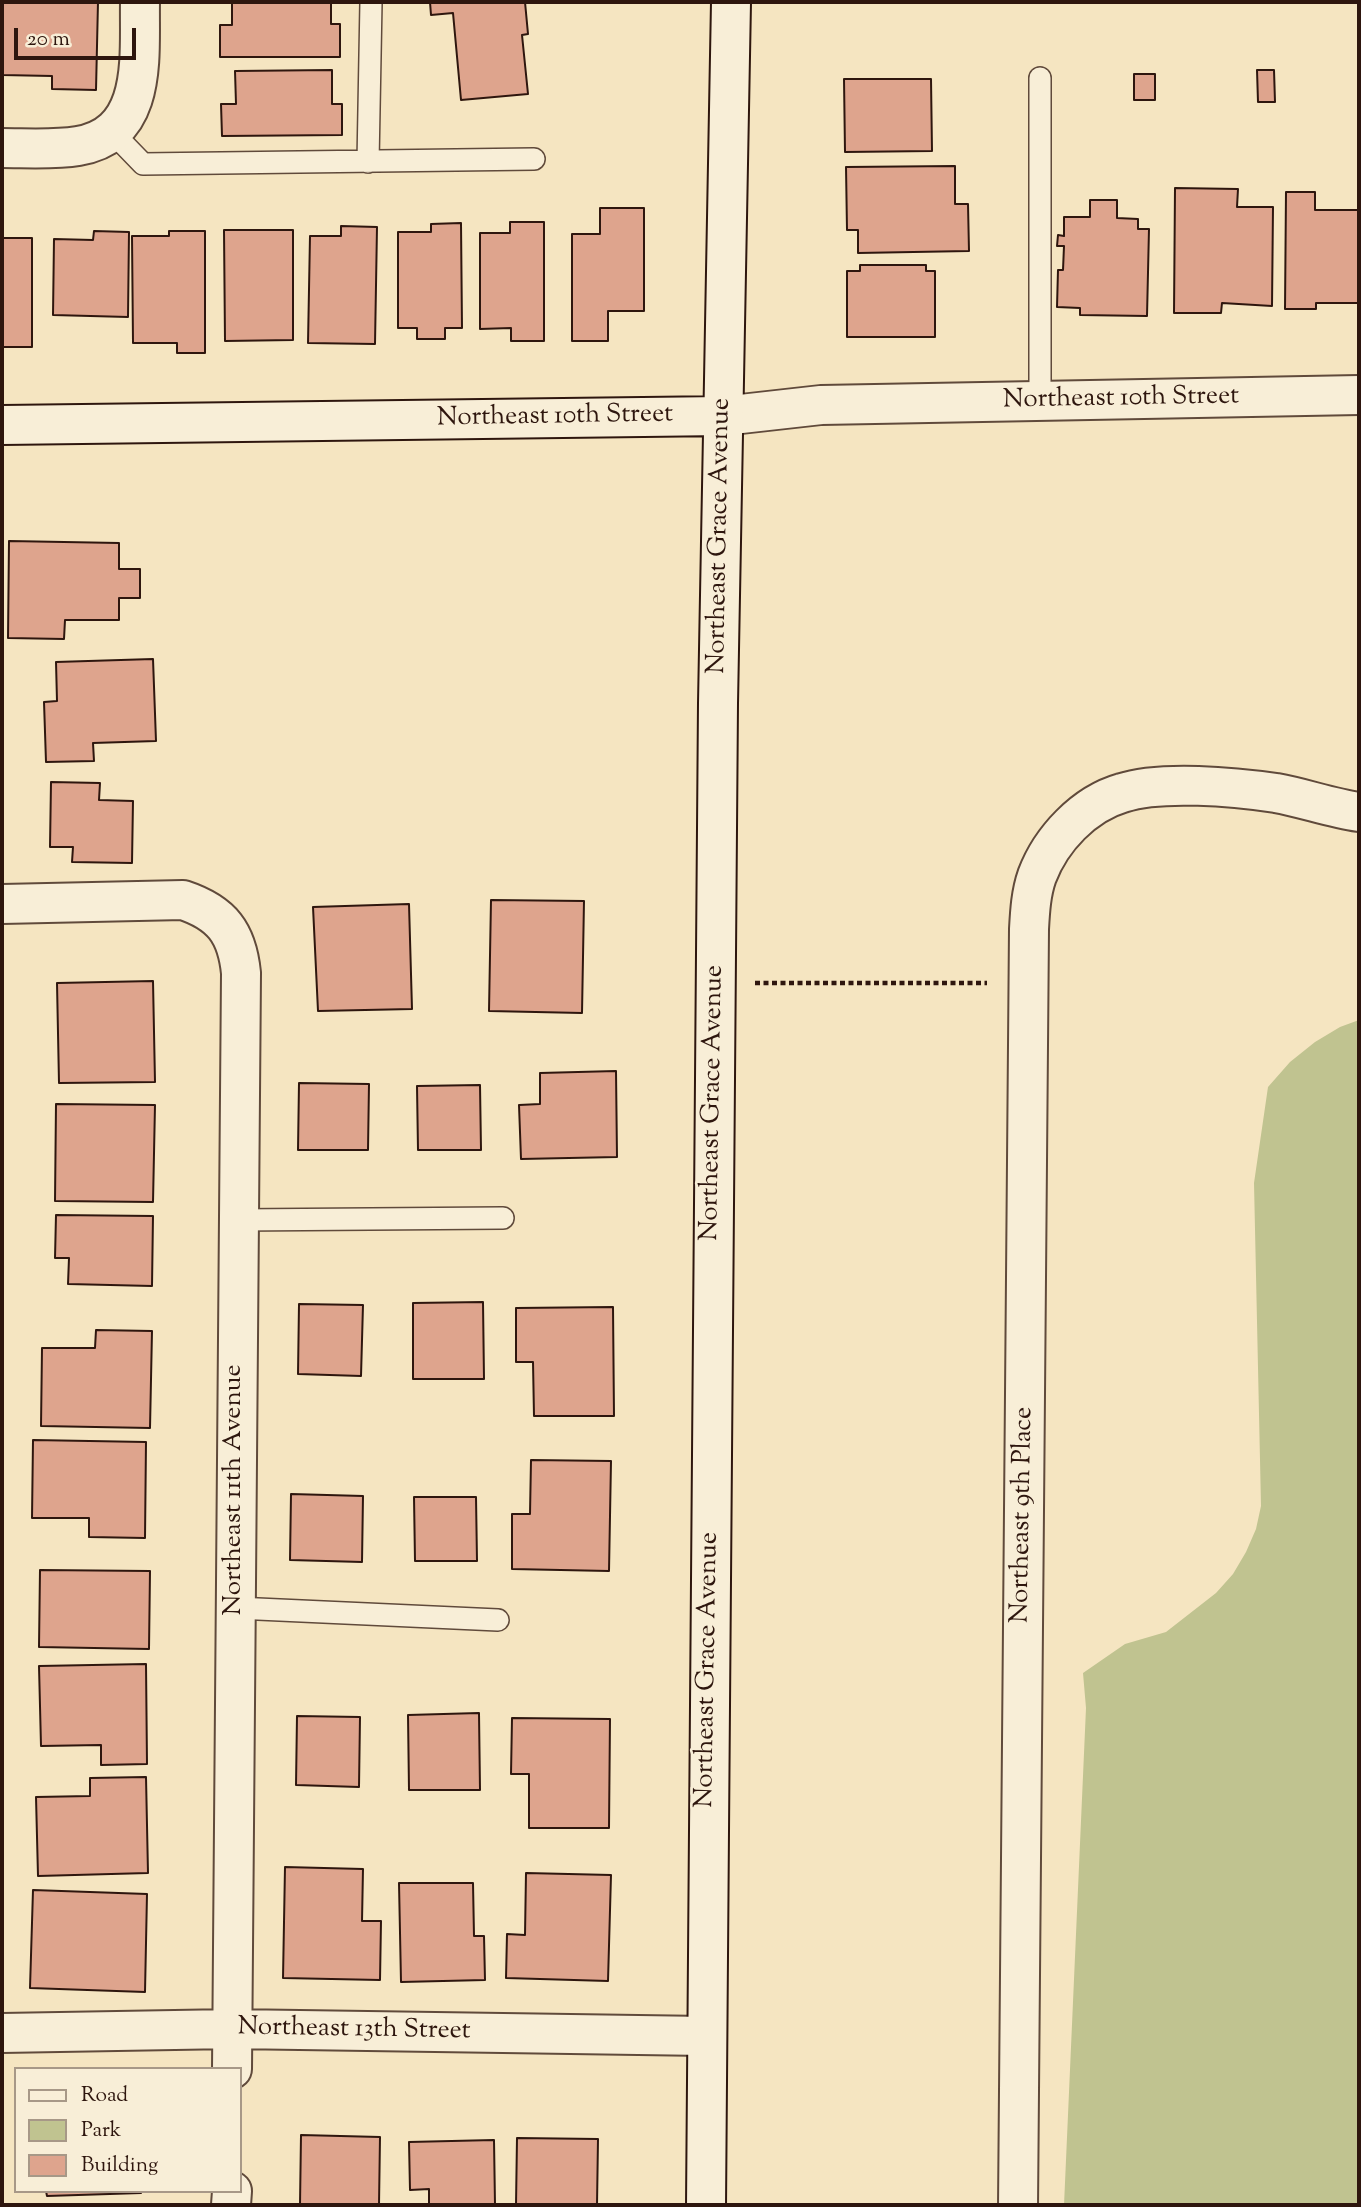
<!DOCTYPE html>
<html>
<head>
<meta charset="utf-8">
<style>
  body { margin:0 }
  #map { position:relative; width:1361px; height:2207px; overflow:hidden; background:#f5e5c1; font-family:"Sorts Mill Goudy",serif }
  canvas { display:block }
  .frame { position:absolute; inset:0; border:4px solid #2e160e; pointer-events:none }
  .legend { position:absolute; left:14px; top:2067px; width:228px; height:126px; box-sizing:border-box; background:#f8eed7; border:2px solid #a79887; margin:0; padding:9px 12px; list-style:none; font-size:21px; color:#2e160e }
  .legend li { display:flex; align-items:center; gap:14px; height:35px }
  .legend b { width:35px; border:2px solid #a79887 }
  .scale { position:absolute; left:14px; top:28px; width:122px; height:32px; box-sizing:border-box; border:4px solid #2e160e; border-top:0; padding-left:9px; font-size:21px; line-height:24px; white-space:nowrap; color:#2e160e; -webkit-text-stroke:5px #f8eed7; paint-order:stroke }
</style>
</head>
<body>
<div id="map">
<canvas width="1361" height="2207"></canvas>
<div class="frame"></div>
<ul class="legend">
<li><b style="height:9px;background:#f8eed7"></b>Road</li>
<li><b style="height:19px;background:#c0c390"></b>Park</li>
<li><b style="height:19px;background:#dea48d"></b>Building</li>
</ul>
<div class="scale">20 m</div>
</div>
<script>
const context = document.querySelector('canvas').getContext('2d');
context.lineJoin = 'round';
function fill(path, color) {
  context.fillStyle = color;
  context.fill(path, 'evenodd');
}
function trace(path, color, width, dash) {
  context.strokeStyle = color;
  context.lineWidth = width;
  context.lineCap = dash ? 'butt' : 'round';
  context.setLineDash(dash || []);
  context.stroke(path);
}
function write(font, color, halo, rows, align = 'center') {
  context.font = font + ' "Sorts Mill Goudy",serif';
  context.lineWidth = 5;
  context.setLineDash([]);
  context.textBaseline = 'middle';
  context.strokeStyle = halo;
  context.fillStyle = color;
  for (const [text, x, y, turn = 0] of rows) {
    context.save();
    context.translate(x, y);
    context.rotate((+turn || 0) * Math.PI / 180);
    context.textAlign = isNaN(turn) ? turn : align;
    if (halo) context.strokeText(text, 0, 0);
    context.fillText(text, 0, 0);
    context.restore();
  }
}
fill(new Path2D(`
  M1359 1020V2205H1064L1086 1708 1083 1673 1125 1644 1166 1632 1216 1593 1233 1574 1246 1552 1256 1529 1261 1506 1254 1183 1268 1087 1290 1062 1315 1042 1340 1027Z`), '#c0c390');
const building = new Path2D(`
  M2 2H98L96 90 52 89V76L2 75Z
  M232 2H331V24H340V57H220V25H232Z
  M430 2H525L528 34 522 35 528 94 461 100 453 13 431 15Z
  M332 70V104H342V135L222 136 221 104H236L235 71Z
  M1257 70H1274L1275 102H1258Z
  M1134 74H1155V100H1134Z
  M844 79H931L932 151 845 152Z
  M955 166V204H968L969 251 858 253V230H847L846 167Z
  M1175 188 1238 189 1237 207H1273L1272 306 1222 303 1221 313H1174Z
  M1286 192H1315V210H1359V303H1316V309H1285Z
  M1090 200H1117V218L1138 219V229H1149L1147 316 1080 315V308L1057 307 1058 270H1063L1064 246H1057L1058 235 1064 236V217H1090Z
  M600 208H644V311H608V341H572V234H600Z
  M510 222H544V341H511V328L480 329V233H510Z
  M461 223 462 328H445V339H417V328H398V232H431V224Z
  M341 226 377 227 375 344 308 343 310 236H341Z
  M224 230H293V340L225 341Z
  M94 231 129 232 128 317 53 315 54 239 93 240Z
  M169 231H205V353H177V343H133L132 236H169Z
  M2 238H32V347H2Z
  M860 265H926V271H935V337H847V271H860Z
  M9 541 119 543V569H140V598H119V620H65L64 639 8 638Z
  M153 659 156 741 93 743 94 761 46 762 44 702 57 701 56 662Z
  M51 782 100 783 99 800 133 801 132 863 72 862 73 847H50Z
  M491 900 584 901 582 1013 489 1011Z
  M409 904 412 1009 318 1011 313 907Z
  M153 981 155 1082 59 1083 57 983Z
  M616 1071 617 1157 521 1159 519 1105 540 1104V1073Z
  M299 1083 369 1084 368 1150H298Z
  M480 1085 481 1150H418L417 1086Z
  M56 1104 155 1105 153 1202 55 1201Z
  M56 1215 153 1216 152 1286 68 1284 69 1258H55Z
  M483 1302 484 1379H413V1303Z
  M299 1304 363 1305 361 1376 298 1374Z
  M613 1307 614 1416H534L533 1362H516V1308Z
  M96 1330 152 1331 150 1428 41 1426 42 1348H95Z
  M33 1440 146 1442 145 1538 89 1537V1518H32Z
  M531 1460 611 1461 609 1571 512 1569V1514H530Z
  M291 1494 363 1496 362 1562 290 1560Z
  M414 1497H476L477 1561H415Z
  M40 1570 150 1571 149 1649 39 1647Z
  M146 1664 147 1764 101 1765V1745L41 1746 39 1666Z
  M479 1713 480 1790H409L408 1715Z
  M297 1716 360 1717 359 1787 296 1785Z
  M512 1718 610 1719 609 1828H529V1774H511Z
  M146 1777 148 1873 38 1876 36 1797 90 1796V1778Z
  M285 1867 363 1869 362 1921H381L380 1980 283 1978Z
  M526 1873 611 1875 608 1981 506 1978 507 1934 525 1935Z
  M399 1883H473L474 1936H484L485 1980 401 1982Z
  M33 1890 147 1894 145 1992 30 1988Z
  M301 2135 380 2137 379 2205H300Z
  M517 2138 598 2139 597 2205H516Z
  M494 2140 495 2205H429V2189L410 2190 409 2142Z
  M46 2191H141V2193L47 2196Z`);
fill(building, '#dea48d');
trace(building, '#2e160e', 2);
const lane = new Path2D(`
  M1040 78V401
  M112 132 143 164 534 159
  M368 162 371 2
  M238 1220 503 1218
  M236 1608 498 1620`);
const street = new Path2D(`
  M2 148C26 148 54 150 78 146 149 134 139 56 140 2
  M723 416 821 405 1359 395
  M2 904 183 900C222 913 237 933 241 973L232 2069
  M2 2033 232 2029 706 2036
  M231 2205 232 2191
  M1018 2205 1029 929C1030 911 1031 893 1037 876 1051 839 1084 804 1122 793 1161 780 1235 787 1276 793 1304 798 1331 808 1359 812`);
const secondary = new Path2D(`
  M2 425 723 416
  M706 2205 718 703 731 2`);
trace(lane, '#604a3b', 24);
trace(street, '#604a3b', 42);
trace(secondary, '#2e160e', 42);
trace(new Path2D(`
  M755 983H987`), '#2e160e', 4.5, [5, 3.5]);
trace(lane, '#f8eed7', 21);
trace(street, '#f8eed7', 38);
trace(secondary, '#f8eed7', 38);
write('26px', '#2e160e', '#f8eed7', [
  ["Northeast 10th Street",1121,400,-1],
  ["Northeast 10th Street",555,418,-1],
  ["Northeast Grace Avenue",721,536,-89],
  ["Northeast Grace Avenue",714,1103,-89],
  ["Northeast 11th Avenue",236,1490,-90],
  ["Northeast 9th Place",1024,1515,-89],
  ["Northeast Grace Avenue",709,1670,-89],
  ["Northeast 13th Street",354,2031,1]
]);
</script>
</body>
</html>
